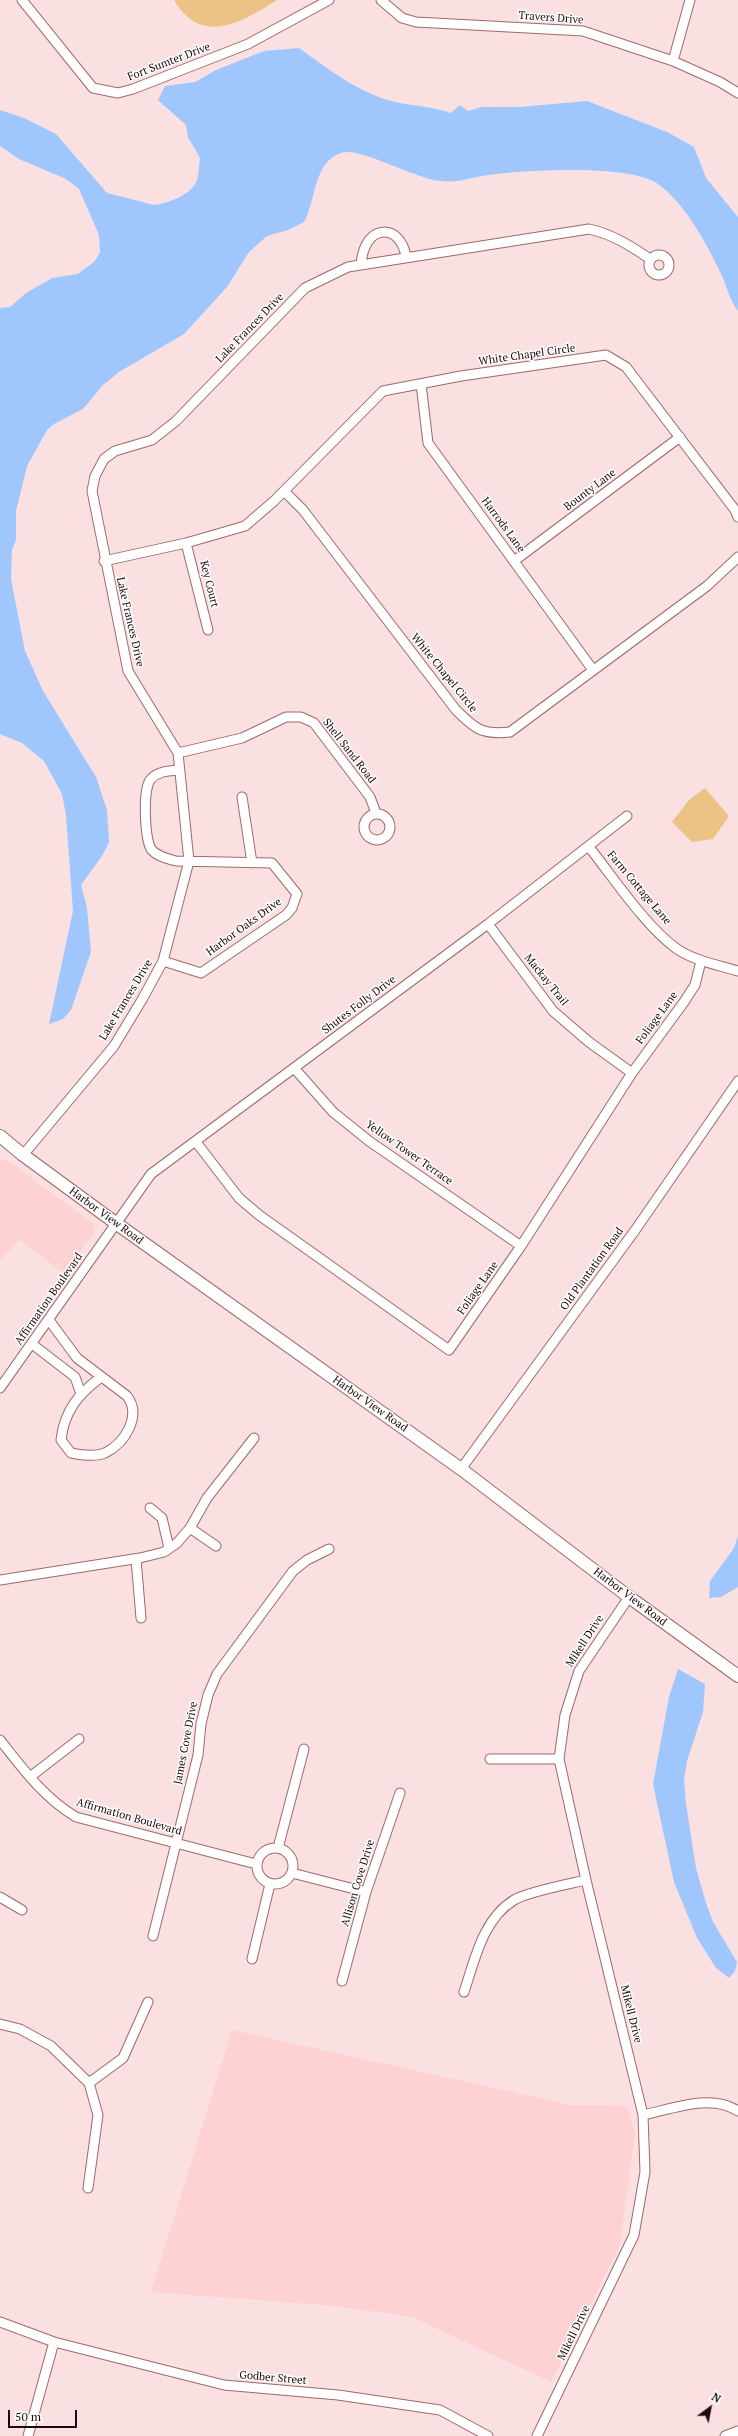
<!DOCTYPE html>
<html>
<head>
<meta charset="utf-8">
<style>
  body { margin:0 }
  #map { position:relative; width:738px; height:2436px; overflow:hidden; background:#fae0e1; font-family:"PT Serif",serif }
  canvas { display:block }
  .north { position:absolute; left:690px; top:2388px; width:40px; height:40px; -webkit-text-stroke:3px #fff; paint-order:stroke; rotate:32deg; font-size:11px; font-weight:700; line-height:16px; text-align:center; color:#1d080a }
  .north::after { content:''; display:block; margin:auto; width:14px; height:18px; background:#1d080a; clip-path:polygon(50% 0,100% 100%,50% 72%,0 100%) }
  .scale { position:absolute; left:8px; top:2410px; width:69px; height:18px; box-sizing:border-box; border:2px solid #1d080a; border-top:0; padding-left:5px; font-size:12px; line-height:14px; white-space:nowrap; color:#1d080a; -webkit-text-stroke:3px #fff; paint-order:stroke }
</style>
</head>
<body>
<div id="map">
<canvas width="738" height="2436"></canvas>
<div class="north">N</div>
<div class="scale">50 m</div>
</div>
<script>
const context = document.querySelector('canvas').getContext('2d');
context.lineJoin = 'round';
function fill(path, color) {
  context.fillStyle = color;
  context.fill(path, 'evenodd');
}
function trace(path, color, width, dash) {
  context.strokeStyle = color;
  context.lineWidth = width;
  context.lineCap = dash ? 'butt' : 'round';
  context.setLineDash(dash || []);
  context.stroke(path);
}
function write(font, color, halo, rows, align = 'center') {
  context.font = font + ' "PT Serif",serif';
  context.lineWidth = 3;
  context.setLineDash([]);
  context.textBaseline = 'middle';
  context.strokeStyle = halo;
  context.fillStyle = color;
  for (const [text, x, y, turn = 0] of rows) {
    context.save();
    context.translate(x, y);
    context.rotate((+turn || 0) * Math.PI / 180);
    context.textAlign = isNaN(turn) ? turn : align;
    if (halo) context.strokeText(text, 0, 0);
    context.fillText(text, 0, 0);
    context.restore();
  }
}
fill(new Path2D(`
  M0 1159 11 1163 94 1224V1233L64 1273 19 1240 0 1261Z
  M232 2030 571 2105 627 2106 635 2132 620 2245 551 2382 412 2317 335 2306 151 2292Z`), '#fed2d3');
fill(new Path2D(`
  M174 0H277C242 22 202 47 174 0Z
  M705 788 729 816 713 839 692 842 672 822 689 800Z`), '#ecc285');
fill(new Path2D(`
  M299 48C330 70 362 96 400 103 417 106 433 107 451 113L460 105 468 111 481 107H520L587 101 667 132 694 147 706 178 738 217V311C731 302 727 289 723 278 709 248 686 204 658 184 630 164 524 170 489 175 472 177 459 183 441 181 417 180 359 146 341 153 313 162 316 202 304 222L288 230 267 236 249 252 227 287 184 334 119 372 103 385 83 409 54 424 47 430 27 466 16 511V540L12 550 11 579 25 651 43 691 96 777 107 810 109 842 102 856 81 885 87 908 91 952 71 1010 63 1019 49 1024 73 911 66 815 62 794 44 761 22 743 0 734V308L10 307 26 293 52 278 78 274 95 261 100 252 99 235 79 189 66 179 19 159 0 146V110L24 118 56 134 107 193 154 205C167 204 193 194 197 180 199 173 199 165 200 158L188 137 186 125 158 100 165 86 195 82 216 70 264 51Z
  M738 1536V1587L721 1597 709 1598 710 1581 734 1548Z
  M678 1669 705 1684 703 1712 687 1761 684 1780 686 1804 696 1868 706 1903 713 1922 737 1962 735 1971 729 1978 716 1968 697 1938 674 1882 653 1784 669 1697Z`), '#9fc7fd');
const street = new Path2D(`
  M22 0 93 88 118 93 133 89 248 44 329 0
  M381 0 402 18 416 22 583 31 673 61 720 82 738 93
  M673 61 690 0
  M649 265a10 10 0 1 1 20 0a10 10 0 1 1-20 0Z
  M361 265C364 222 401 223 406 257
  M421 384 428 443 593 670
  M284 491 303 510 456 710C475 729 482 735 510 732L707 586 738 557
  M186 543 208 630
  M104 561 186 543 245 526 274 501 383 391 461 376 606 355 626 367 735 510 738 517
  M514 561 680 437
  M178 753 242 738 286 717H301L314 723 370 797 376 813
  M242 797 252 863
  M364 827a13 13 0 1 1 26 0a13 13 0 1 1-26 0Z
  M589 847C613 877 646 927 677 949 695 961 718 965 738 971
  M488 924 553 1011 589 1042 632 1073
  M163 961 201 973 286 915 292 908 297 894 272 863 176 861C168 859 156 856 151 849 145 838 142 788 151 779 158 771 169 771 179 770
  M294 1068 333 1112 369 1141 521 1246
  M196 1142 239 1198 259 1215 449 1350 521 1246 632 1073 684 1002 695 985 701 961
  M23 1155 114 1046 143 998 163 961 189 861 178 753 128 671 92 491 95 476 104 459 115 451 152 440 176 421 305 288 348 267 589 229C612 234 631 246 650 259
  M49 1320 77 1358 127 1396C142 1416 125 1443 105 1453 95 1457 81 1455 71 1453L61 1440C64 1412 78 1394 100 1378
  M32 1344 75 1377 81 1394
  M0 1388 151 1174 488 924 627 816
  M461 1469 636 1229 738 1081
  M150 1508 162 1518 169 1548
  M190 1528 216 1546
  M136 1559 141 1618
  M0 1580 140 1558 164 1552 177 1543 190 1528 207 1498 254 1438
  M0 1740C23 1769 44 1798 76 1817L256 1864
  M490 1759H559
  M30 1777 79 1739
  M257 1866a18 18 0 1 1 36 0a18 18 0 1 1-36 0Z
  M278 1848 304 1749
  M292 1873 366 1892
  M0 1897 22 1910
  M153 1936 198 1755 201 1724 208 1695 217 1674 293 1571 307 1560 329 1549
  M252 1959 270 1884
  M342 1981 366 1892 400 1793
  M464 1992C475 1959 483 1919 514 1900 527 1892 569 1884 586 1880
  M0 2024 20 2029 51 2046 89 2083 98 2115 88 2188
  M89 2083 123 2058 148 2002
  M643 2115C672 2109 711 2093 738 2111
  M0 2322 54 2342 224 2385 338 2395 440 2410 488 2436
  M28 2436 54 2342
  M537 2436 634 2235 645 2172 643 2115 586 1880 559 1759 565 1715 579 1671 629 1597
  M725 2436 738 2431`);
const secondary = new Path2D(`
  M0 1136 23 1155 117 1224 461 1469 629 1597 738 1676`);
trace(street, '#a0686a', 11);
trace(secondary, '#a0686a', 14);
trace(street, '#fff', 9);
trace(secondary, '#fff', 12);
write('11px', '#1d080a', '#fff', [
  ["Travers Drive",551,18,4],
  ["Fort Sumter Drive",169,62,-21],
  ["Lake Frances Drive",250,328,-46],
  ["White Chapel Circle",527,355,-8],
  ["Bounty Lane",590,490,-37],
  ["Harrods Lane",503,525,54],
  ["Key Court",209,584,76],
  ["Lake Frances Drive",130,622,77],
  ["White Chapel Circle",444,673,51],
  ["Shell Sand Road",349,751,52],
  ["Farm Cottage Lane",639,888,50],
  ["Harbor Oaks Drive",244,927,-36],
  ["Mackay Trail",546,980,51],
  ["Lake Frances Drive",126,1000,-59],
  ["Shutes Folly Drive",359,1005,-37],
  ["Foliage Lane",657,1018,-54],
  ["Yellow Tower Terrace",409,1153,35],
  ["Harbor View Road",106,1216,36],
  ["Old Plantation Road",592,1269,-54],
  ["Foliage Lane",478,1288,-55],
  ["Affirmation Boulevard",49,1299,-55],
  ["Harbor View Road",370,1404,35],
  ["Harbor View Road",630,1597,37],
  ["Mikell Drive",585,1641,-57],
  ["James Cove Drive",186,1743,-79],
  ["Affirmation Boulevard",129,1817,16],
  ["Allison Cove Drive",358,1883,-73],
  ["Mikell Drive",631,2014,76],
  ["Mikell Drive",574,2333,-64],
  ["Godber Street",273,2378,5]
]);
</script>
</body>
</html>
